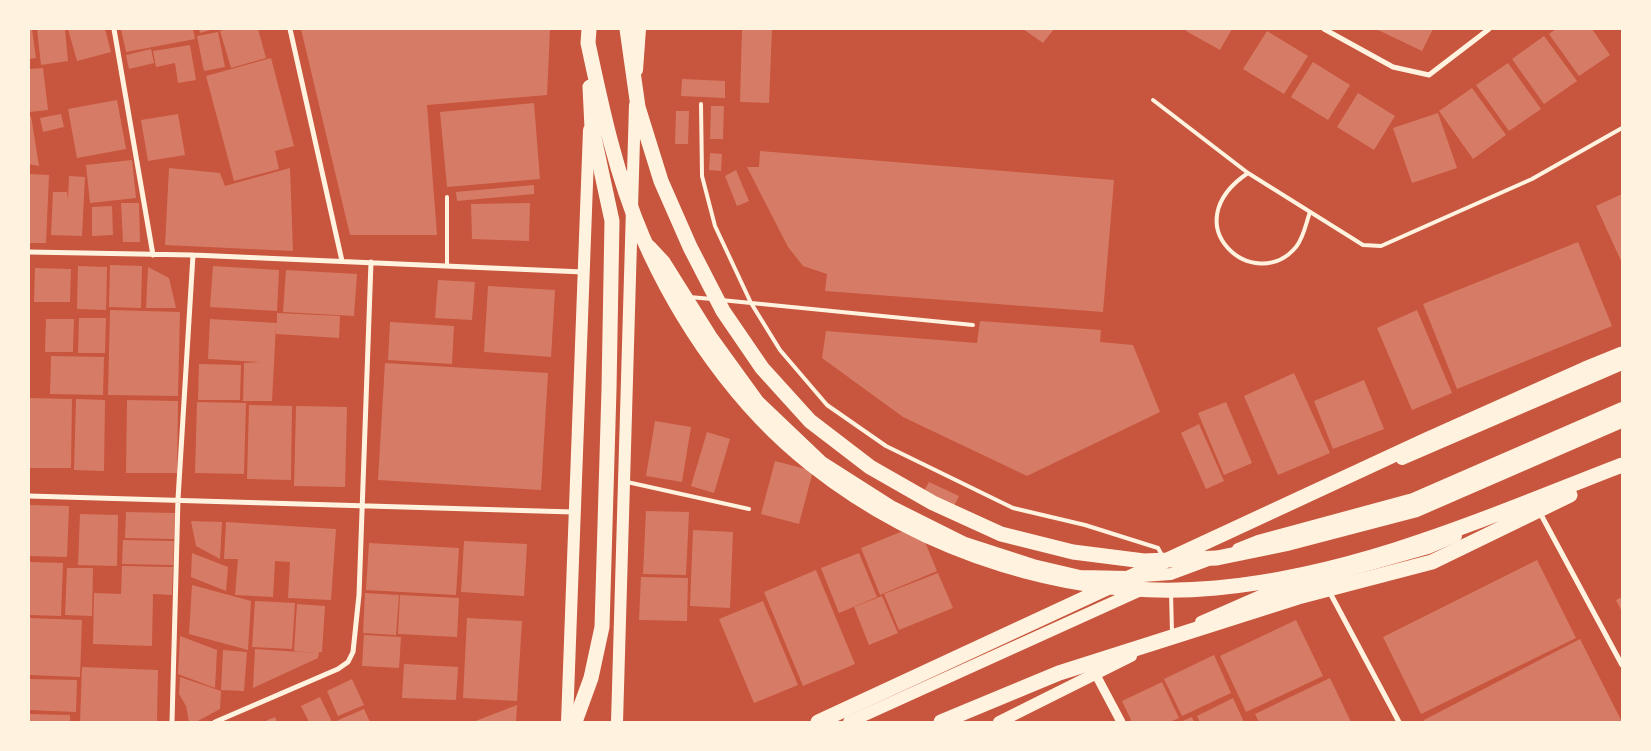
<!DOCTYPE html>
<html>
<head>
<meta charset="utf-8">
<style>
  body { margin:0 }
  #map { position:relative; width:1651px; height:751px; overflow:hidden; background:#c8553d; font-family:Karla,sans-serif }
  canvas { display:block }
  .frame { position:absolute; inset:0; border:30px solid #fff3e0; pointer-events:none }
</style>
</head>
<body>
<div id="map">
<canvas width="1651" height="751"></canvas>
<div class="frame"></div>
</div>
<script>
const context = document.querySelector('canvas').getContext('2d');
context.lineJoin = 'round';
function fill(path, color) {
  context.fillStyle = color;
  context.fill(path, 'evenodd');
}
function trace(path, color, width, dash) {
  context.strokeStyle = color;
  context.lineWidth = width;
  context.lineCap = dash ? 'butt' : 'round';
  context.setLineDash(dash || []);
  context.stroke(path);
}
fill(new Path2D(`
  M29 29H32L36 58 29 59Z
  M37 29H65L68 61 41 65Z
  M68 29H105L111 52 77 61Z
  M121 29H193L195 39 126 52Z
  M199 29H214L200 33Z
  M227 29H258L266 58 231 68 220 31Z
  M301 29H550L547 95 427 105 437 235H350Z
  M742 29H772L769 103 740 102Z
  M1023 29H1054L1043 43Z
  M1188 29H1232L1220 50 1186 31Z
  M1376 29H1433L1422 51Z
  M1556 29H1592L1610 55 1579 76 1549 34Z
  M1267 31 1308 56 1284 94 1243 69Z
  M218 32 225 67 204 71 197 36Z
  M1544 36 1577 81 1544 104 1512 59Z
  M190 45 196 80 178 83 175 63 156 67 153 51Z
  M151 49 154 63 129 69 126 55Z
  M271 58 294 146 275 151 279 169 234 181 206 76Z
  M1313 62 1350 85 1328 120 1291 97Z
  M1508 63 1541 109 1509 131 1476 85Z
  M43 68 48 110 29 112V69Z
  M682 79 725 81V98L681 96Z
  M1472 88 1506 135 1473 159 1439 111Z
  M1358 93 1395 116 1374 150 1337 127Z
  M117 100 126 149 77 158 68 109Z
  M534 103 540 179 447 187 440 112Z
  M711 106H724L723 139H710Z
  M676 111H689L688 144H675Z
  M1438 113 1457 168 1412 183 1393 128Z
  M61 114 64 127 43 132 40 118Z
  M178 114 185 155 148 161 141 120Z
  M31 116 39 166 29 164V117Z
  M760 151 1114 180 1103 312 825 291 827 274 803 266 788 247 747 167H759Z
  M710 153 722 154 721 171 709 170Z
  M132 160 136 198 90 203 86 165Z
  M169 168 220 173 225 186 290 168 293 251 165 245Z
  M736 170 749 201 737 206 725 176Z
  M29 174 49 175 46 243H29Z
  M69 176 85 177 82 236 51 235 53 192H67L68 199Z
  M534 185V194L457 201 456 192Z
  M1622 194V263L1596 206Z
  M121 203H139L140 242H123Z
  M530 203 529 241 472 239 471 204Z
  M112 206 113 235 92 236V207Z
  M1578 242 1612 326 1457 389 1423 304Z
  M110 265 142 266 141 308 109 307Z
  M78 266 107 267 106 310 77 309Z
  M213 266 279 270 277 311 210 307Z
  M148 267 169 278 176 308H146Z
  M35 268 71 269 70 302H34Z
  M286 270 357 274 354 316 283 312Z
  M438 280 475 282 472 320 435 318Z
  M488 286 555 290 551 357 484 352Z
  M110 310 180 312 178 396 108 395Z
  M1417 310 1452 393 1412 410 1377 328Z
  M277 313 340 316 339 338 276 334V325L272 401H243L244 363 260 362 208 359 210 319 277 323Z
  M79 318H106L105 353H78Z
  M46 319H74L73 352H45Z
  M980 321 1101 330 1100 342 1133 345 1160 412 1027 476 903 417 822 358 826 331 977 343Z
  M390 322 454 326 452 364 388 360Z
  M51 356 104 357 103 395 50 394Z
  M385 363 548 373 541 490 378 480Z
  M199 364 241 365 240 400H198Z
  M1294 373 1330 453 1278 475 1244 396Z
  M1364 380 1384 429 1333 449 1314 401Z
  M29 398 72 399 71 468H29Z
  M76 399 105 400 104 471 74 470Z
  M127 400 178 401 177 473H126Z
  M197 402 246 403 244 474 195 473Z
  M1226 402 1252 463 1224 475 1198 413Z
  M249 405 292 406 291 480 247 479Z
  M296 406 347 407 345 487 294 486Z
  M655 421 691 427 682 482 646 476Z
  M1199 424 1224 481 1206 489 1181 433Z
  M707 432 730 439 714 493 691 486Z
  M775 461 813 471 799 524 761 514Z
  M929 482 959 496 953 508 923 493Z
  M29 505 69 506 67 557 29 556Z
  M646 511 689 512 686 575 643 574Z
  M126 512 175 513 174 539 125 538Z
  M80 514 118 515 117 566 78 565Z
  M191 521 222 522 220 559 196 546Z
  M226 522 336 529 331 600 288 598 290 562 275 561 273 597 235 595 238 559H224Z
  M918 525 937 571 880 595 861 548Z
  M693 530 733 532 730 608 690 606Z
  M123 540 174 541 173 565 122 564Z
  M464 541 527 544 524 596 461 592Z
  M369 543 459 548 456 595 366 590Z
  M192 553 228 567 226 591 191 577Z
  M859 553 877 597 839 613 821 568Z
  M1537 560 1576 638 1421 714 1383 637Z
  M29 562 63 563 61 616 29 615Z
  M122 566 173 567 172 595 153 594 152 646 93 644 94 593 121 594Z
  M67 568H93L92 616 65 615Z
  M816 570 855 664 803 686 764 592Z
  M938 573 953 608 899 630 884 594Z
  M641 577 688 578 687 621 639 620Z
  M192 585 251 601 248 650 189 634Z
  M365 593 399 595 396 635 363 633Z
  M400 595 459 598 457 637 398 634Z
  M882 596 898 633 869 645 854 607Z
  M1622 597V612L1616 600Z
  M255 601 295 603 292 649 252 647Z
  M763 601 798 685 754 703 719 619Z
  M297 604 325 606 322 652H319L318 658 253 688 255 649 316 653 294 651Z
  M29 618 82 620 80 677 29 675Z
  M467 618 522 621 517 701 463 698Z
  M1296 620 1323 676 1246 712 1220 656Z
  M364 635 401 637 399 668 362 666Z
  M180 636 217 650 215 688 178 674Z
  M1580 639 1622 722H1425L1424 720Z
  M223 650 247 652 244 691 221 690Z
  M1214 655 1231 693 1182 716 1164 679Z
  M404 664 458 667 456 700 402 698Z
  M82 667 158 670 157 722H80Z
  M180 677 221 691 220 709 196 722H189L186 706 179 694Z
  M1330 678 1351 722H1259L1255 714Z
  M29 679 77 680 76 712 29 710Z
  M352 679 364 705 338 716 327 691Z
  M1162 682 1179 718 1170 722H1132L1122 701Z
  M320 697 332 722H309L301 706Z
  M1233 698 1244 722H1200L1197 716Z
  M517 705 516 722H473Z
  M364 709 370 722H334Z
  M29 714 70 715V722H29Z
  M275 717 277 722H263Z
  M1192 717 1194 722H1180Z`), '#d67c66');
trace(new Path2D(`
  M1153 100 1248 173 1363 245 1381 246 1532 179 1622 128
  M701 104 702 176 715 226 751 303 780 350 827 405 886 446 1013 508 1085 525 1158 548 1163 557
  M1248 173C1171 225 1255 296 1296 247 1304 237 1306 223 1310 212
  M447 197V266
  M689 297 712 299
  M721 300 973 325
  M627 482 749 509
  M1171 592 1172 633`), '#fff3e0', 4);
trace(new Path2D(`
  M114 29 153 255
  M290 29 342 261
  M1324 29 1393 67 1429 75 1489 29
  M29 252 193 255 583 272
  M29 496 573 512
  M1539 511 1622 665
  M1329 591 1399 722
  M172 722 178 499 193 255
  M215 722 338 669 348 662 353 652 359 595 371 262`), '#fff3e0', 5);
trace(new Path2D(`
  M1095 673 1121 722`), '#fff3e0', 9);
trace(new Path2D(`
  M637 70 640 29
  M650 246 664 261 711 336 758 401 822 462 891 506 965 543 1033 565 1080 576 1128 577 1171 574 1206 561
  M1402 459 1622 364
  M1238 549 1258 541 1413 499 1622 408
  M1201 622 1265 594 1428 548 1456 536
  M567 722 589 130
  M617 722 635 105
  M849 722 1145 588
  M999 722 1131 656`), '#fff3e0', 12);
trace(new Path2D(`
  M589 29 588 43C602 109 616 175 643 238 680 322 738 407 811 464 923 553 1073 601 1216 588 1359 575 1490 516 1622 465
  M627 29 638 107 661 181 690 247 723 311 762 368 810 421 870 467 933 503 1001 534 1073 552 1144 561 1217 558 1285 544 1415 510 1622 420
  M575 722 591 678 602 627 609 389 612 221 592 128 590 87
  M818 722 1426 440 1585 369 1622 354
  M941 722 1059 673 1298 597 1432 562 1570 495`), '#fff3e0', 15);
</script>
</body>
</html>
